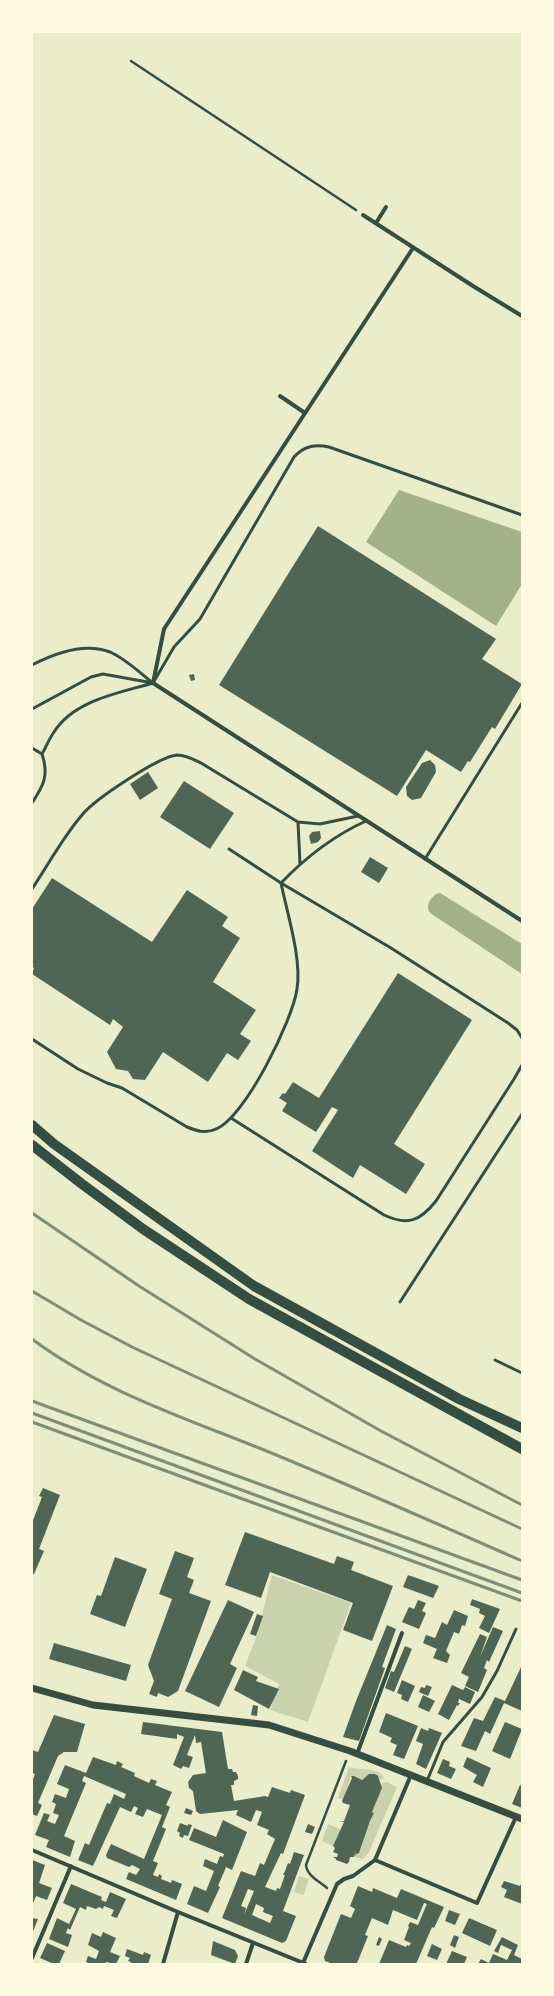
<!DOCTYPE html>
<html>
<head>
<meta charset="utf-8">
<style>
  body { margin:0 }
  #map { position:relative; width:554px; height:1996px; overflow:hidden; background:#e9edc9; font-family:"DM Sans",sans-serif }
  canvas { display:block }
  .frame { position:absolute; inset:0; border:33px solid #fefae0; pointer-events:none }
</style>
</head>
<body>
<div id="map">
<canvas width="554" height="1996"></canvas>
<div class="frame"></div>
</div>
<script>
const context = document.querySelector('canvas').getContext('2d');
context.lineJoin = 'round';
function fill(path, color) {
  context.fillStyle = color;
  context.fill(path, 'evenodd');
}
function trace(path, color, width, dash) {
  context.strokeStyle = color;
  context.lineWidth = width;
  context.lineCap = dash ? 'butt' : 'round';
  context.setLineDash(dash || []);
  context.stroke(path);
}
fill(new Path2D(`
  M272 1575 351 1603 308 1722 270 1710 279 1684 245 1666 257 1635Z
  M349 1767C357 1770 381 1767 384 1778L381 1780 375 1774H369L362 1780 355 1776H351L344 1800 338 1798Z
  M387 1782 397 1787 369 1852 363 1859 354 1857 355 1853 357 1855C364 1850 363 1828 371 1822L370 1821 374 1813 372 1812 378 1798 377 1797 379 1791H381V1783Z
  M328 1824 340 1829V1831L333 1846 322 1841Z
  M299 1876 309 1879 304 1895 294 1892Z`), '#cad2ad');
fill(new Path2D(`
  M399 490 522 532V584L496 626 366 542Z
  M440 893 522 944V974L430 913C425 906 430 899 436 894Z`), '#a3b18a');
fill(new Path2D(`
  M318 526 496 639 482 659 522 684 495 729 492 727 470 762 468 761 461 772 426 750 397 796 219 685Z
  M194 674 195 680 191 681 189 675Z
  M430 760 435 765 436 772 421 798 412 800 407 796 406 787 422 763Z
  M148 772 158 788 140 800 130 784Z
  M184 781 234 813 210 849 160 817Z
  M320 831 321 838 318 842 311 844 309 836 312 832Z
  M370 857 388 868 379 883 361 872Z
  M52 878 152 942 187 890 228 917 222 926 240 938 213 982 256 1010 240 1034 251 1041 238 1060 227 1053 208 1082 163 1052 145 1080 133 1079 128 1071 116 1069 107 1052 123 1027 113 1019 110 1025 32 974 34 968 32 966V909Z
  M398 973 472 1020 394 1144 425 1164 406 1194 360 1165 353 1178 312 1151 338 1110 332 1107 316 1132 282 1111 287 1103 279 1098 283 1093 285 1094 293 1082 319 1098Z
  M43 1488 60 1495 39 1549 44 1551 34 1574H32V1523L42 1497 39 1496Z
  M245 1532 334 1564 337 1556 354 1562 351 1570 393 1586 372 1641 343 1630 353 1603 270 1572 261 1598 225 1585Z
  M175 1551 194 1558 187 1577 194 1580 189 1593 211 1601 178 1691 168 1697 158 1693 157 1697 149 1694 154 1681 148 1665 172 1599 159 1594Z
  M115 1557 147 1569 125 1627 90 1614 97 1595 101 1596Z
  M408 1575 439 1586 433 1598 403 1587Z
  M472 1599 500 1609 489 1633 479 1628 485 1616 479 1613 480 1609 470 1605Z
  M228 1600 254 1612 230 1664 237 1668 219 1707 185 1691Z
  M418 1600 426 1603 422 1611 426 1613 419 1629 402 1622 409 1607 414 1609Z
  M454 1610 468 1616 465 1626 462 1625 459 1634 454 1632 446 1651 450 1655 447 1663 433 1658 437 1649 423 1643 426 1635 435 1638 442 1622 447 1625Z
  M257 1614 263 1616 256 1636 250 1634Z
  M387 1625 396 1629 382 1667 385 1668 359 1741 343 1737 356 1701Z
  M493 1627 503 1631 489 1662 487 1660 484 1668 487 1670 478 1692 465 1686 469 1677 461 1673 480 1634 487 1637 480 1657Z
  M54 1643 131 1665 126 1681 49 1659Z
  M405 1646 412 1649 394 1692 385 1688 391 1671 394 1672Z
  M522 1665V1711L504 1703 490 1734 485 1731 476 1751 461 1746 474 1718 483 1721 495 1697 505 1701Z
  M243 1670 258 1677 256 1681 279 1689 269 1709 234 1690Z
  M402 1680 415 1686 408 1702 401 1699 402 1695 397 1693Z
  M426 1685 432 1687 428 1696 419 1692 421 1687 425 1688Z
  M452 1685 463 1690 465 1687 475 1692 470 1704 459 1699 458 1703H460L458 1706 457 1705 449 1720 438 1714Z
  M423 1695 435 1701 429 1712 418 1707Z
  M253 1705 258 1706 257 1716 251 1715Z
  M386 1713 418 1726 404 1759 393 1755 397 1745 390 1742 392 1738 379 1732Z
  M54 1715 85 1724 77 1752H64L58 1756 38 1803 42 1805 37 1816 32 1814V1782L35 1774 32 1773V1750L38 1752Z
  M143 1722 222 1732 228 1769H232L233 1772H236L238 1776V1779L234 1781V1785H231L234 1801 265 1796 268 1797 272 1787 290 1793 291 1790 305 1795 283 1854 281 1853 265 1887 276 1891 277 1888 280 1889 285 1875H283L285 1871 288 1863 290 1864 294 1852 304 1855 283 1911 296 1916 286 1941 282 1943 222 1918 241 1871 255 1876 260 1863 264 1865 275 1839 267 1834 269 1830 257 1825 262 1812 256 1810 251 1822 236 1815 238 1810 200 1814 196 1811 193 1791 189 1788 188 1782 193 1775 206 1773 201 1742 196 1743 195 1735 187 1755 193 1757 189 1768 183 1766 181 1769 173 1765 184 1737 177 1734V1739L141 1734ZM248 1889 254 1891 244 1915 246 1908 241 1906ZM256 1904 264 1908 263 1912 273 1916 270 1923 252 1915Z
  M505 1722 522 1729 510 1759 492 1751Z
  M421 1728 428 1731 429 1728 442 1733 426 1769 416 1764 423 1744 416 1741Z
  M93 1757 116 1765 117 1761 123 1764 121 1767 135 1773 134 1776 149 1783 151 1779 157 1781 155 1785 172 1792 166 1805 170 1807 162 1827 166 1829 153 1861 158 1863 153 1875 158 1877 159 1874 162 1876 161 1879 171 1883 172 1880 182 1884 176 1900 126 1879 129 1872 136 1875 140 1869 132 1865 129 1867 107 1858 106 1855 111 1844 144 1859 162 1815 147 1809 143 1817 135 1814 138 1808 134 1806 131 1812 120 1807 93 1866 78 1860 85 1843 89 1845 107 1803 110 1804 114 1794 124 1799 126 1794 84 1776 82 1781 86 1783 64 1836 75 1841 70 1857 46 1847 49 1840 35 1835 44 1813 50 1815 47 1821 55 1824 59 1815 53 1813 56 1804 52 1802 55 1794 66 1798 69 1789 57 1784 65 1765 86 1773Z
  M467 1757 491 1768 483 1787 473 1782 477 1775 463 1767Z
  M443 1759 450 1762 449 1766 456 1769 451 1779 437 1773Z
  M369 1774H375L378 1776 382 1788 372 1812 374 1813 370 1821 359 1853 355 1855 356 1850 354 1857H350L349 1862 347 1864 336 1860V1859L333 1857H337L338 1854 333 1852 335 1848 333 1846 344 1822 340 1821H344L350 1805 343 1803 342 1801 352 1778 351 1776H354L362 1780Z
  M520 1785 522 1786V1808L512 1804Z
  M186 1808 193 1811 191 1815 184 1813Z
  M223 1820 247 1832 232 1870 226 1867 224 1872 218 1886 220 1887 208 1913 187 1904 194 1886 206 1891 214 1871 203 1866 205 1859 217 1864 220 1856 223 1857 224 1854 189 1840 194 1828 216 1837Z
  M180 1823 188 1826V1824L192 1825 188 1836 184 1835 183 1838 179 1836 180 1833 177 1831Z
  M308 1824 315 1827 312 1834 305 1832Z
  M32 1860 45 1865 39 1883 52 1888 47 1900 36 1896 32 1906Z
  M504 1881 520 1886 522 1882V1904L504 1897 507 1890 501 1887Z
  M71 1884 102 1897 101 1900 106 1902 110 1892 126 1899 117 1918 111 1916 114 1910 104 1906 103 1909 99 1907 96 1909 87 1906 86 1910 80 1907 70 1930 68 1928 66 1933 72 1935 68 1947 49 1939 57 1918 69 1924 76 1909 63 1903Z
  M358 1886 372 1892 373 1888 397 1898 401 1889 444 1907 434 1928 432 1927 416 1964H379L389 1940 406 1947 407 1945 409 1946 411 1943 404 1940 409 1927 408 1926 410 1922 418 1925 426 1906 427 1904 424 1903 417 1920 393 1910 388 1925 372 1918 365 1935 368 1936 357 1963 360 1964H333L325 1961 324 1957 341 1914 351 1918 355 1909 350 1906Z
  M449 1910 460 1914 455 1925 445 1921Z
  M32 1918 38 1919 32 1934Z
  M469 1918 497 1930 490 1946 462 1933Z
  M103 1932 116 1938 110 1952 120 1956 116 1964 106 1962 105 1964H91L86 1962 88 1956 96 1959 99 1951 88 1945 92 1933 101 1937Z
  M454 1935 459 1937 455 1948 450 1945Z
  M379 1937 382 1939 379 1946 376 1945Z
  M502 1937 518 1945 514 1955 522 1959V1964H478L481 1959 489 1963 493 1954 507 1960 512 1950 501 1945 498 1953 494 1951Z
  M213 1941 235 1950 238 1956 235 1964 211 1955Z
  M47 1943 65 1951 59 1964H54L40 1958Z
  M432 1944 442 1949 437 1960 427 1956Z
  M127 1949 143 1955 144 1952 151 1955 148 1964H130L131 1962 128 1961 130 1958 125 1956Z
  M452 1951 467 1957 464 1964H446Z`), '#4f6655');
trace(new Path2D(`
  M131 61 356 210
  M327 1888C319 1881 307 1876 306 1865L346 1761`), '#344e41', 2.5);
trace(new Path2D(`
  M32 665C55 653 84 642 110 652 126 659 140 673 153 683L174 647 200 619 294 457C304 446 315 444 329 447L522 515
  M32 709 91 677 103 674 153 683C119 693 74 700 54 732 49 739 46 747 42 754 49 775 44 785 32 803
  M32 748 42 754
  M366 821C333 836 306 857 281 883L391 948 508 1023 517 1030 522 1038
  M298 822 300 864
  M425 859 522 703
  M32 889C48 865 63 837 82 815 95 799 158 757 177 755 186 755 193 759 201 763L298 822 320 824 358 816
  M32 1039 78 1069 107 1083 122 1088 187 1127C197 1131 206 1134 216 1129 245 1118 293 1019 297 989 302 959 287 913 281 883L229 849
  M231 1118 384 1215C408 1226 420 1221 436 1201L514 1079 522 1065
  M400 1302 522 1114
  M495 1360 522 1373
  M427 1781 443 1742 482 1697 497 1671 516 1629`), '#344e41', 3);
trace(new Path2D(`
  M363 215 473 286 522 316
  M376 223 386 207
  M413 248 164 629 153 683 522 921
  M280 396 305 413
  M357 1754 402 1633
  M32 1850 178 1912 306 1964
  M375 1860 411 1775
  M32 1958 71 1866
  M303 1963 337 1884 344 1879 353 1876 375 1860 477 1903 516 1817
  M163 1964 178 1912
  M246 1964 253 1943`), '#344e41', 4);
trace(new Path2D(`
  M32 1688 93 1705 269 1725 350 1751 522 1819`), '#344e41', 7);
trace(new Path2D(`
  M32 1125 54 1144 254 1286 459 1399 522 1428
  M32 1145 82 1184 143 1229 249 1299 522 1449`), '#344e41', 10);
trace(new Path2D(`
  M32 1213 139 1286 255 1359 381 1431 522 1505
  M32 1291 81 1320 132 1347 522 1529
  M32 1339C103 1392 188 1419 269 1452 354 1487 438 1524 522 1561
  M32 1401 522 1580
  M32 1413 522 1593
  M32 1422 522 1601`), '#7c8e77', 3);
</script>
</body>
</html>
